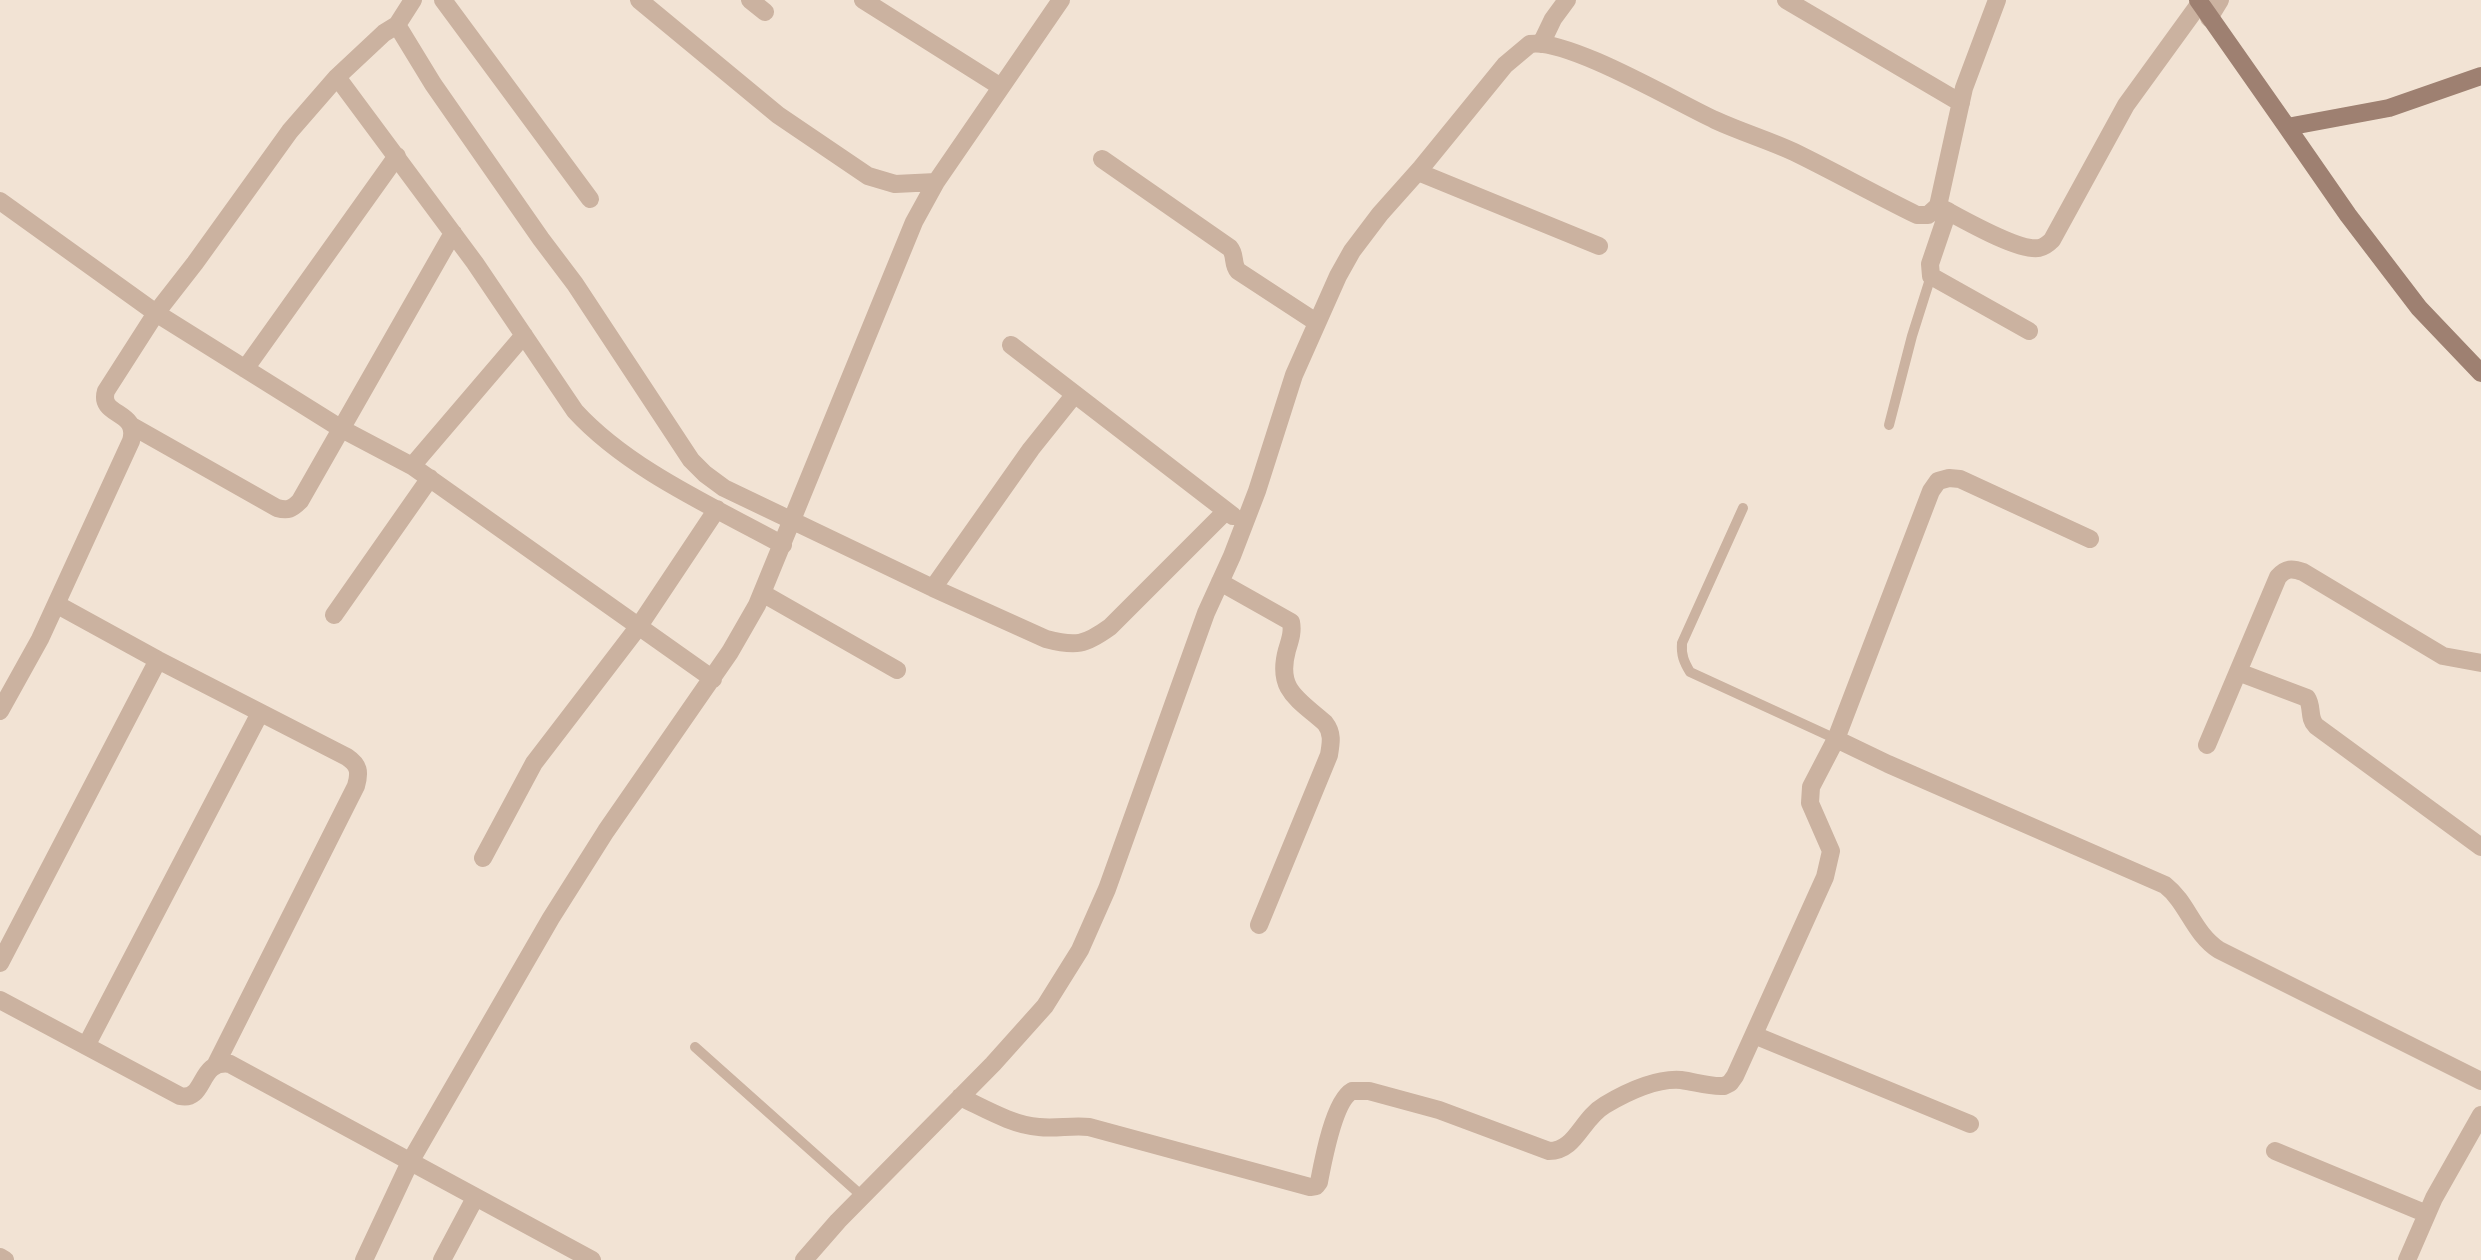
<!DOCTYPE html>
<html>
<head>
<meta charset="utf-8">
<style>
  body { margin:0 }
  canvas { display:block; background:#f2e3d4 }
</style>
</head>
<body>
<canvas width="2481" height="1260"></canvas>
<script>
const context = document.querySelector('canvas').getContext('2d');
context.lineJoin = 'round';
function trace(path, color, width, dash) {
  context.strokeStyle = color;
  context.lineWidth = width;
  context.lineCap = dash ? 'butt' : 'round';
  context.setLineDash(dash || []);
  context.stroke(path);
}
trace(new Path2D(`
  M1889 425 1912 336 1931 276
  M1743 508 1682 643C1681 655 1684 662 1690 672L1836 739
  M695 1047 862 1196`), '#cbb2a0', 10);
trace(new Path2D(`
  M443 0 590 199
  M639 0 778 115 868 176 895 184 936 182
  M750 0 765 12
  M863 0 1001 87
  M1786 0 1961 103
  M2209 18 2220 0
  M397 25 433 84 541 239 575 284 691 460 705 474 724 488 933 588 1046 639C1076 647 1085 645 1110 627L1226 511
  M1541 44 1553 19 1567 0
  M337 77 475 263 575 411C629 470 714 507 783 545
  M1102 159 1230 248C1236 255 1232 264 1238 271L1316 322
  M1418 172 1599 246
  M0 201 156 313 340 428 412 466 713 679
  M1938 206C1959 217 2018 252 2039 248 2044 247 2048 244 2052 240L2126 105 2200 3
  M1948 211 1930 264 1931 276 2029 331
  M1011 345 1233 516
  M245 369 397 156
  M132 426 277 508C288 511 292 509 300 501L453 233
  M412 466 524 335
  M1220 582 1291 622C1293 632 1290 640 1287 650 1276 690 1298 699 1325 723 1333 733 1331 743 1329 755L1259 925
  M933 588 1031 449 1075 394
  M762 593 897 670
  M56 604 158 660 347 757C359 765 360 772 356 786L216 1064
  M334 615 430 478
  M2238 672 2307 698C2313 707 2308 718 2316 726L2481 847
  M0 711 40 639 131 441C140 410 98 417 106 391L156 313 195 263 290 131 337 77 384 33 397 25 413 0
  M1836 739 1888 764 2165 885C2188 903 2193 933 2219 950L2481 1081
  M2207 745 2278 577C2286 568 2292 568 2303 572L2443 656 2481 663
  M483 858 534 763 639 626 717 509
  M0 963 158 660
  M0 1000 180 1096C206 1102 198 1059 230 1064L592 1260
  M1754 1035 1970 1124
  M86 1046 260 713
  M960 1097C984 1108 1012 1125 1039 1127 1056 1129 1072 1125 1089 1127L1310 1187 1316 1186 1319 1182C1323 1161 1334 1101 1352 1091H1369L1439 1110 1549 1151C1576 1151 1581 1119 1605 1105 1627 1092 1655 1078 1681 1080 1696 1082 1709 1087 1724 1086L1730 1083 1735 1076 1825 877 1831 851 1810 803 1811 787 1836 739 1931 491 1938 481 1949 478 1960 479 2090 539
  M2275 1151 2427 1214
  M0 1257 5 1260
  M364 1260 410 1162 551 918 606 831 730 652 757 605 914 222 936 182 1061 0
  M442 1260 475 1198
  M804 1260 838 1221 993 1064 1045 1006 1080 950 1107 889 1206 613 1232 556 1257 491 1294 375 1338 276 1352 251 1380 214 1421 168 1505 65 1530 44C1568 38 1676 102 1715 120 1741 132 1768 140 1794 152 1835 172 1876 195 1917 215H1928L1938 206 1964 88 1997 0
  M2407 1260 2434 1198 2481 1115`), '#cbb2a0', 18);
trace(new Path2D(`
  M2198 0 2287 127 2389 108 2481 76
  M2287 127 2348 215 2419 308 2481 373`), '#9e8071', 18);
</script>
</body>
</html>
